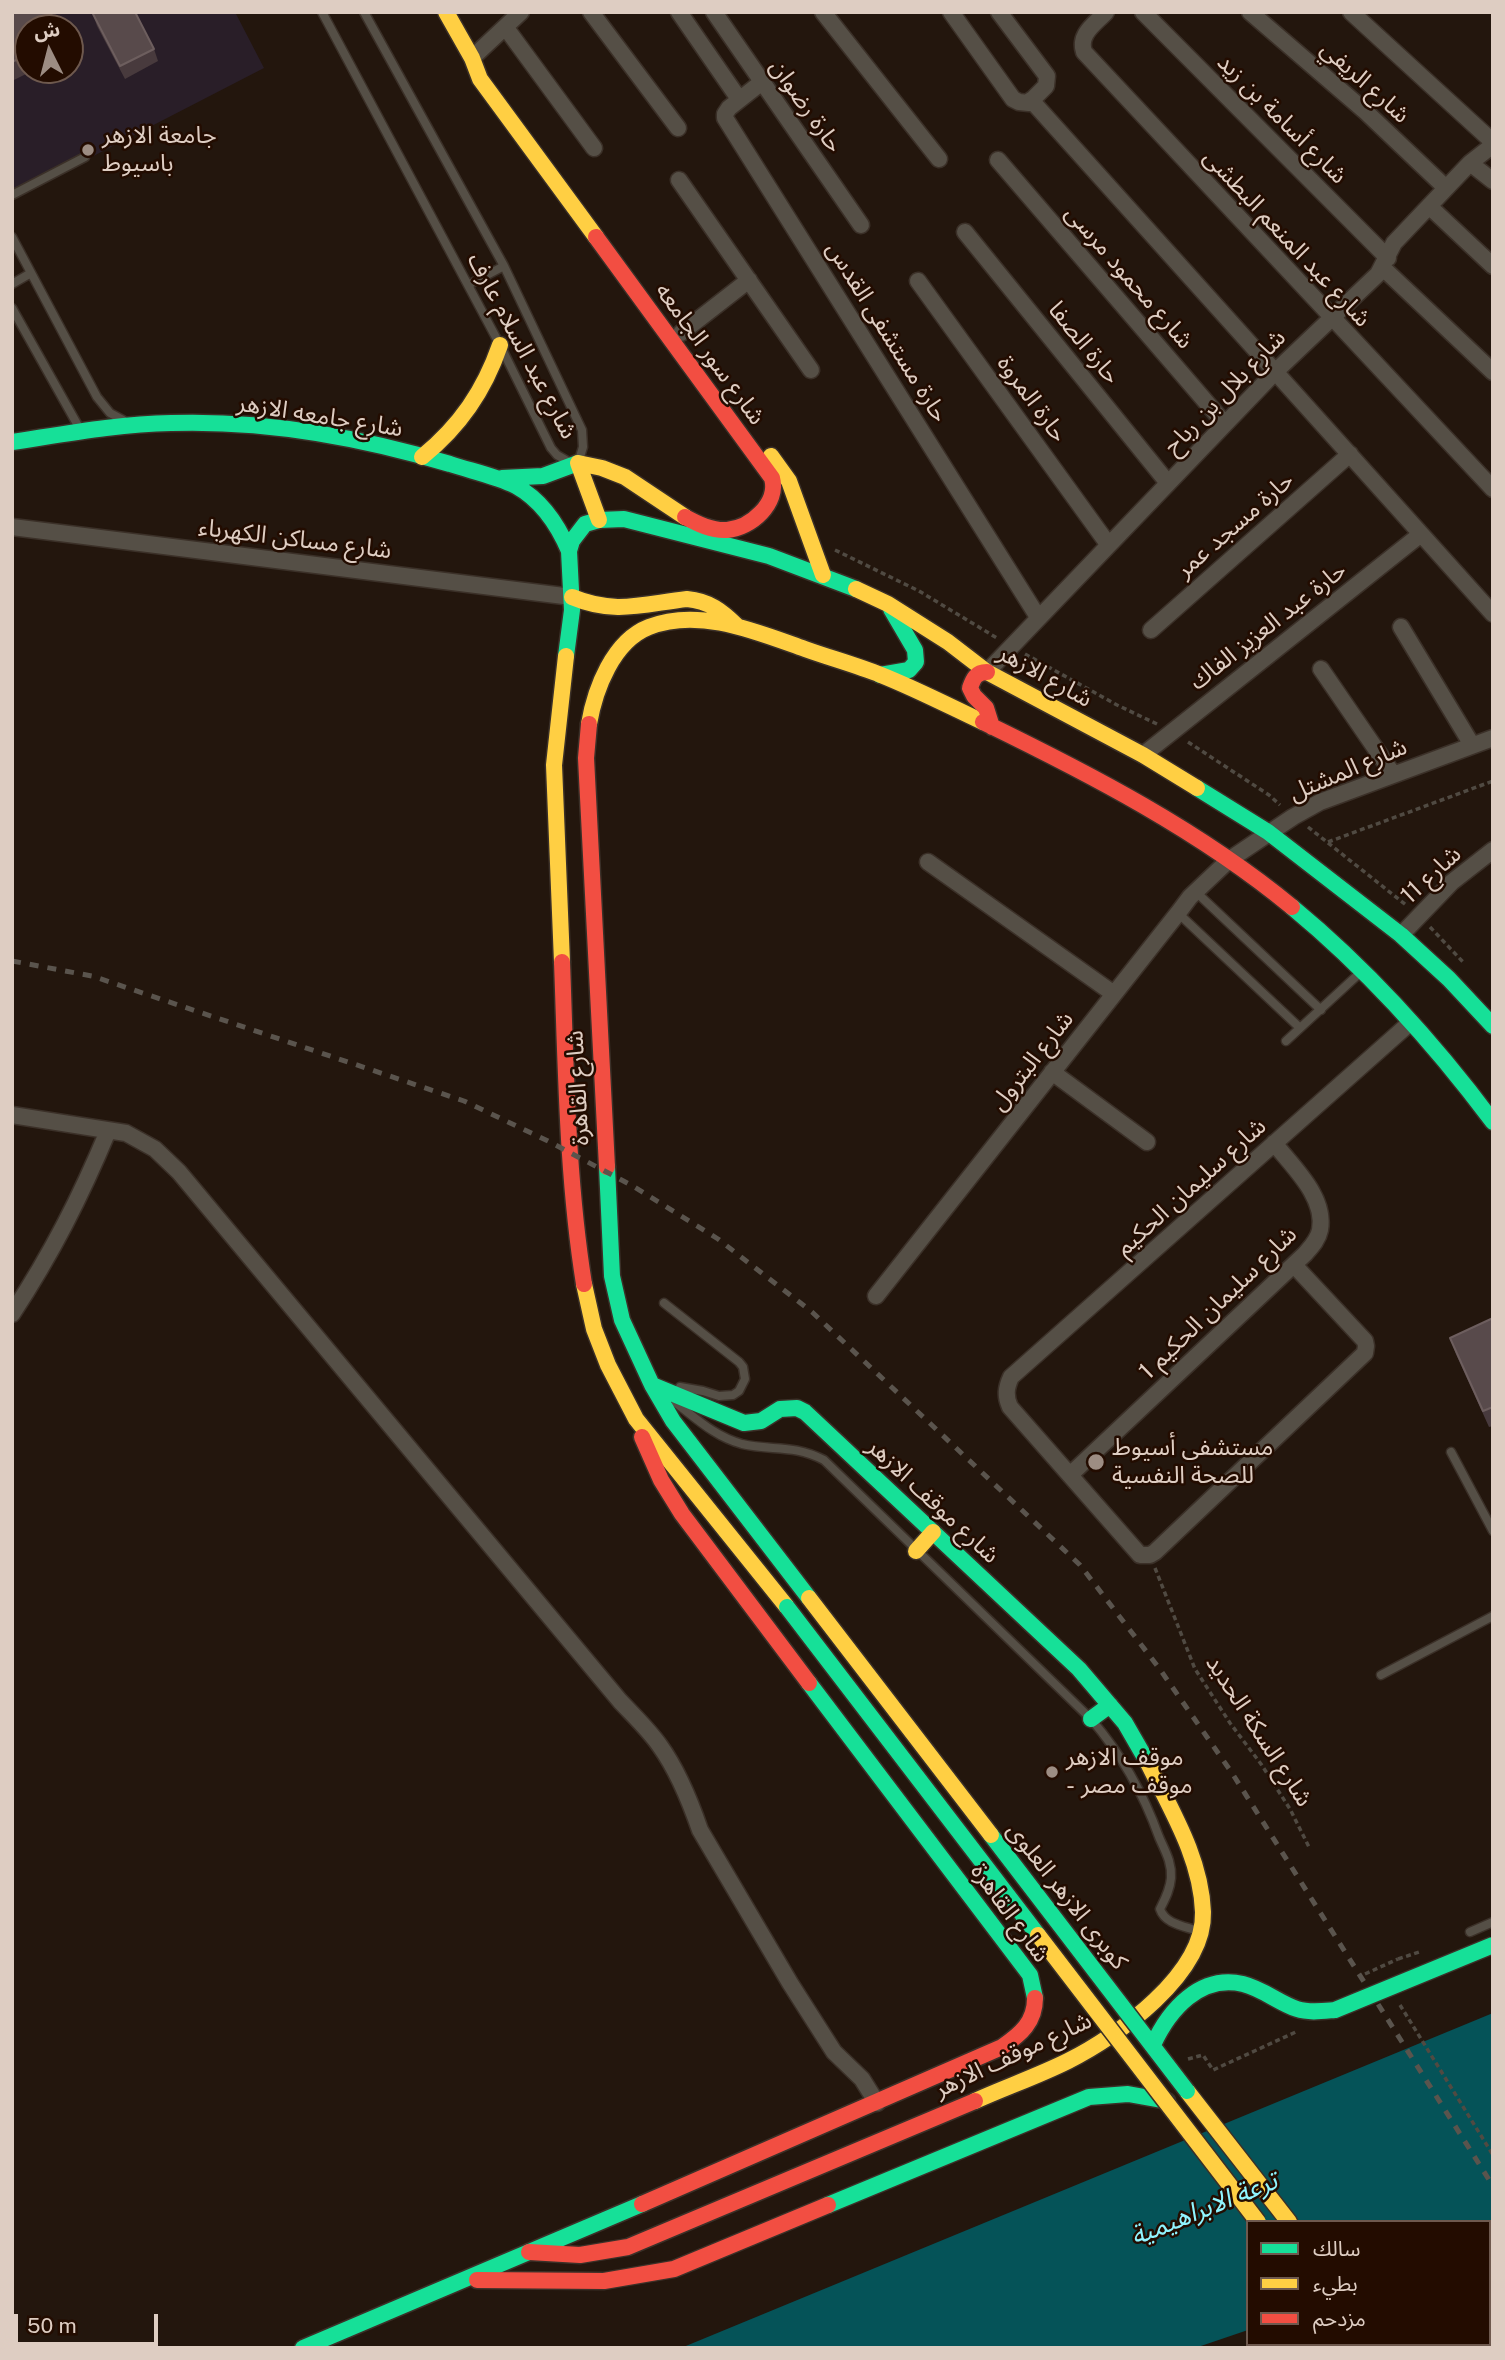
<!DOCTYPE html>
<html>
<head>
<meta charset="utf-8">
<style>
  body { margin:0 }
  #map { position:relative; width:1505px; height:2360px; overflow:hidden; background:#23160d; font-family:"Public Sans","Noto Sans Arabic",sans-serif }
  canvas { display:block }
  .frame { position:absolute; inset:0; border:14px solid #decdc2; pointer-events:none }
  .legend { position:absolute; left:1246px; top:2220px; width:245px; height:126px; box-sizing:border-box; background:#230c00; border:2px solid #6e594e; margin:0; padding:9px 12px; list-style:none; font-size:21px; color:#decdc2 }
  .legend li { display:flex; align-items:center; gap:14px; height:35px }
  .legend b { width:35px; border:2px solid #6e594e }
  .north { position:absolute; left:14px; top:14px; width:70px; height:70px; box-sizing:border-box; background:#230c00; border:2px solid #6e594e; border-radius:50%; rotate:354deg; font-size:19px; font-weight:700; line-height:28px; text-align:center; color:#decdc2 }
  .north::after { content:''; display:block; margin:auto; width:24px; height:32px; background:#9d8d83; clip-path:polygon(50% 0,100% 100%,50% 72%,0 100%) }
  .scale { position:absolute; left:14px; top:2314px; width:144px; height:32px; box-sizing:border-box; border:4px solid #decdc2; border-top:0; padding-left:9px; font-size:21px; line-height:24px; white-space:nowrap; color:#decdc2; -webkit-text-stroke:5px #230c00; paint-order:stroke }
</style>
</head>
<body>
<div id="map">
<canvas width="1505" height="2360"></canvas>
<div class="frame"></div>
<ul class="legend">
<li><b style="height:9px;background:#16e098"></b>سالك</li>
<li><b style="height:9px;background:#ffcf43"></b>بطيء</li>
<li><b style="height:9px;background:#f24e42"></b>مزدحم</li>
</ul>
<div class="north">ش</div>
<div class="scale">50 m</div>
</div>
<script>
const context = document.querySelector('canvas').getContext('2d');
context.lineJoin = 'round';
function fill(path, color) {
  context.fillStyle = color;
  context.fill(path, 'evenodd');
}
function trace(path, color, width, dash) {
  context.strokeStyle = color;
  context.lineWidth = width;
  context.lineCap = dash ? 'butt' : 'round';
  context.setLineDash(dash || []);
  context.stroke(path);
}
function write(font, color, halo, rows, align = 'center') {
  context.font = font + ' "Public Sans","Noto Sans Arabic",sans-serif';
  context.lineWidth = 5;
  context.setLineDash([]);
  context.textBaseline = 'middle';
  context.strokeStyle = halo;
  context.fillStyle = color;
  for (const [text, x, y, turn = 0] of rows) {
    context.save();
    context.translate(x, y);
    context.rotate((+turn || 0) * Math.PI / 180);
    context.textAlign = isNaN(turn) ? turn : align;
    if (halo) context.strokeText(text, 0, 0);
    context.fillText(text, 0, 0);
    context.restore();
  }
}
fill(new Path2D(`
  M12 12H235L264 68 12 198ZM28 28H70V70H28Z`), '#291e28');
fill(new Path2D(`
  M1493 2013V2252L1489 2254V2222H1248V2330L1195 2348H681Z`), '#055358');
trace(new Path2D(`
  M1489 2348 1493 2346`), '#3f3128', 24, [24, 12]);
const lane = new Path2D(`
  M322 12 500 345 551 448 557 455 569 462
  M364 12 504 266 582 430 583 447 579 460
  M12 195 85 157
  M12 237 97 397 110 413 123 420
  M12 284 31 273
  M468 285 504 266
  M12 308 81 431
  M1196 892 1321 1010
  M1178 913 1300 1028
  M1286 1041 1362 971
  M664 1303 739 1362 743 1367 745 1379 739 1391 733 1395 719 1396 703 1391 680 1387
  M676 1403C698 1420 716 1437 742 1444 772 1451 793 1444 824 1460L1091 1719C1122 1755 1143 1792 1159 1837 1165 1851 1172 1862 1171 1878 1170 1890 1165 1899 1160 1909 1165 1924 1184 1926 1198 1931
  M1451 1452 1493 1531
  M1381 1675 1493 1616
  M1470 1932 1493 1922`);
const street = new Path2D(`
  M591 12 678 128
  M679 12 739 99
  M714 12 861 225
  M823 12 939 159
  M951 12 1013 99 1019 102 1029 103 1046 86 1047 76 999 12
  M1106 12C1095 24 1078 34 1084 52L1493 489
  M1143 12 1388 258
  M1250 12 1366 112 1446 188
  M1351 12 1493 142
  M506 28 594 148
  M472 58 521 12
  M762 82 729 108 725 114V118L1038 617
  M1031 100 1493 614
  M998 160 1225 424
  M1470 163 1493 181
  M679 180 811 370
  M1429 206 1493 266
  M965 232 1168 483
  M1383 268 1493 372
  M918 281 1108 544
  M681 333 749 280
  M12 527 572 597
  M1401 627 1472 745
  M1151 630 1350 454
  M1321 669 1393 774
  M987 672 1276 371 1378 274 1394 243 1470 163 1493 145
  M1143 755 1421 534
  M928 862 1114 994
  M1401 935 1452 882 1493 850
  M1052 1072 1147 1142
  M12 1115 126 1133 155 1149 179 1172 620 1701C634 1716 649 1730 660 1746 678 1771 690 1801 700 1830L790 1983 834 2052 862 2079 877 2103
  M1294 1265 1365 1341 1366 1346 1365 1353 1155 1552 1150 1555H1140L1010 1407C1005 1396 1006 1388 1011 1377L1411 1022
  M876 1296 1178 913 1190 897 1229 860 1293 817 1320 802 1493 738
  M12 1314C52 1253 80 1198 108 1131
  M1070 1475 1305 1254C1311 1247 1318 1240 1320 1230 1326 1197 1293 1167 1274 1143`);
const fast = new Path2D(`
  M12 442C65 434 118 424 171 423 265 420 360 437 450 464 471 471 496 476 516 486 541 500 558 525 569 551
  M502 478 543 476 578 463
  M566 656 572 610 569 551 572 541 585 524 599 520 624 519 769 556 856 589
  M880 675 909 670 916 662 915 650 891 609
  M1197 788 1268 832 1401 935 1449 979 1493 1026
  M1292 907C1368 970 1434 1043 1493 1122
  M607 1167 612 1276 622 1320 652 1385 673 1421 809 1598
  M652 1385 744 1423 761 1421 780 1409 797 1408 805 1412 1079 1669 1125 1723 1148 1763
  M809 1683 1030 1975 1035 1998
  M1091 1719 1110 1705
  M828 2205 1089 2097 1128 2094 1167 2101
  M1350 2344 1353 2348
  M1383 2344 1386 2348
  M303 2348 642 2204`);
const slow = new Path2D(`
  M446 12 472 58 480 79 596 237
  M771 456 789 481 823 575
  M422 457C460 426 484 391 500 345
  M578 463 602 468 625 477 685 517
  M578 463 599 520
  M856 589 888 604 948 642 987 672 1143 755 1197 788
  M572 597C615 615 643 604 687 599 709 601 722 611 737 626
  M589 724C595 689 613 641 649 627 699 607 757 632 805 649 830 658 856 665 881 675 916 689 949 706 983 722
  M562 962 554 765 566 656
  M584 1284 594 1329 608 1365 636 1419 787 1607
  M916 1551 933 1532
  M1187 2091 1289 2222
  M975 2101C1006 2087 1038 2076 1068 2061 1118 2036 1205 1974 1203 1912 1201 1858 1171 1810 1148 1763`);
const jam = new Path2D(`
  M596 237 772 478C779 503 751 528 727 530 712 531 698 524 685 517
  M987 672C976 672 973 679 970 688L974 696 986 708 992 727
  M983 722C1090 774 1200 831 1292 907
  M589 724 586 758 607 1167
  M562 962C566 1069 567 1178 584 1284
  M642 1437 661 1480 682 1514 809 1683
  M642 2204 1002 2047C1021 2034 1035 2022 1035 1998
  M529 2252 580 2255 628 2247 975 2101
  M477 2280 604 2281 674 2269 828 2205
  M1270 2348 1272 2344`);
trace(lane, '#3b3028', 11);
trace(street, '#3b3028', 19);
trace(fast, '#3b3028', 19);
trace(slow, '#3b3028', 19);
trace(jam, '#3b3028', 19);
trace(new Path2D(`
  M835 550 919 591 997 638
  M1025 654 1117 705 1157 724
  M1188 742 1269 795 1280 805
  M1308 827 1406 905
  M1328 842 1493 781
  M1430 927 1463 962
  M1155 1568 1195 1669 1230 1723 1261 1764 1290 1809 1309 1847
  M1398 1959 1422 1951
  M1400 2005 1493 2155
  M1188 2059 1203 2055 1213 2070 1298 2031
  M1489 2304 1493 2303`), '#504a42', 3.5, [5, 3.5]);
trace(lane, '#554f46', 8);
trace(street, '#554f46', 16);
trace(fast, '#16e098', 16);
trace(slow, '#ffcf43', 16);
trace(jam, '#f24e42', 16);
trace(new Path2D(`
  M12 961 92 976 464 1101 548 1141 631 1185 718 1239 812 1312 1080 1565 1159 1668 1232 1773 1493 2186`), '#5a544d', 5, [9, 9]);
const fastBridge = new Path2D(`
  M787 1607 1038 1935
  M991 1835 1187 2091
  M1153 2045C1169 2010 1200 1974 1243 1984 1263 1989 1279 2003 1297 2009 1309 2013 1323 2011 1335 2010L1493 1945`);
const slowBridge = new Path2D(`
  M809 1598 991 1835
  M1038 1935 1258 2222`);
trace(fastBridge, '#3b3028', 19, []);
trace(slowBridge, '#3b3028', 19, []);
trace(new Path2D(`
  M1365 1974 1398 1959`), '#504a42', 3.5, [5, 3.5]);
trace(fastBridge, '#16e098', 16);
trace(slowBridge, '#ffcf43', 16);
fill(new Path2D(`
  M12 12 28 28V70H34L12 81Z
  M93 14 154 49 158 61 125 79 97 26Z
  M1493 1318V1426L1489 1427 1456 1354 1450 1338Z`), '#483a3d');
const building = new Path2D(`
  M12 12H50L58 28H28V54L12 62Z
  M96 12H135L154 49 120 66 93 14Z
  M1493 1318V1407L1483 1411 1450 1338Z`);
fill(building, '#584a4b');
trace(building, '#6d5e5e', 2);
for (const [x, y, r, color] of [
  [88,150,7,"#9d8d83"],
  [1096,1462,9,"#9d8d83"],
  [1052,1772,7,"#9d8d83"]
]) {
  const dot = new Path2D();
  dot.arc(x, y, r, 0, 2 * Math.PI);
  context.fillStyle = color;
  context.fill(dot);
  trace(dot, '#230c00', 2.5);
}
write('24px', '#decdc2', '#230c00', [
  ["شارع الريفي",1365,82,42],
  ["حارة رضوان",806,106,55],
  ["شارع أسامة بن زيد",1282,119,45],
  ["شارع عبد المنعم البطشى",1287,238,47],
  ["شارع محمود مرسى",1129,277,49],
  ["حارة مستشفى القدس",887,332,58],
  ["حارة الصفا",1084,343,51],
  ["شارع عبد السلام عارف",522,346,62],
  ["شارع سور الجامعه",710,354,54],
  ["شارع بلال بن رباح",1225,392,-46],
  ["حارة المروة",1032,399,54],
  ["شارع جامعه الازهر",320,416,9],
  ["حارة مسجد عمر",1235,525,-41],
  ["شارع مساكن الكهرباء",295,539,7],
  ["حارة عبد العزيز الفاك",1268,626,-38],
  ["شارع الازهر",1045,676,29],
  ["شارع المشتل",1348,770,-23],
  ["شارع 11",1431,875,-43],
  ["شارع البترول",1032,1061,-52],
  ["شارع القاهرة",578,1088,-93],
  ["شارع سليمان الحكيم",1191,1187,-42],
  ["شارع سليمان الحكيم 1",1218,1303,-44],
  ["شارع موقف الازهر",933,1501,43],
  ["شارع السكة الحديد",1259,1731,57],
  ["كوبرى الازهر العلوى",1067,1896,52],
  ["شارع القاهرة",1010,1913,54],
  ["شارع موقف الازهر",1013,2055,-25]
]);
write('24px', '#decdc2', '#230c00', [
  ["جامعة الازهر",102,136],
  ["باسيوط",102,164],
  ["مستشفى أسيوط",1112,1448],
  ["للصحة النفسية",1112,1476],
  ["موقف الازهر",1066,1758],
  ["- موقف مصر",1066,1786]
], 'left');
write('italic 26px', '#90f5ff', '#230c00', [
  ["ترعة الابراهيمية",1204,2209,-22]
]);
</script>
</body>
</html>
